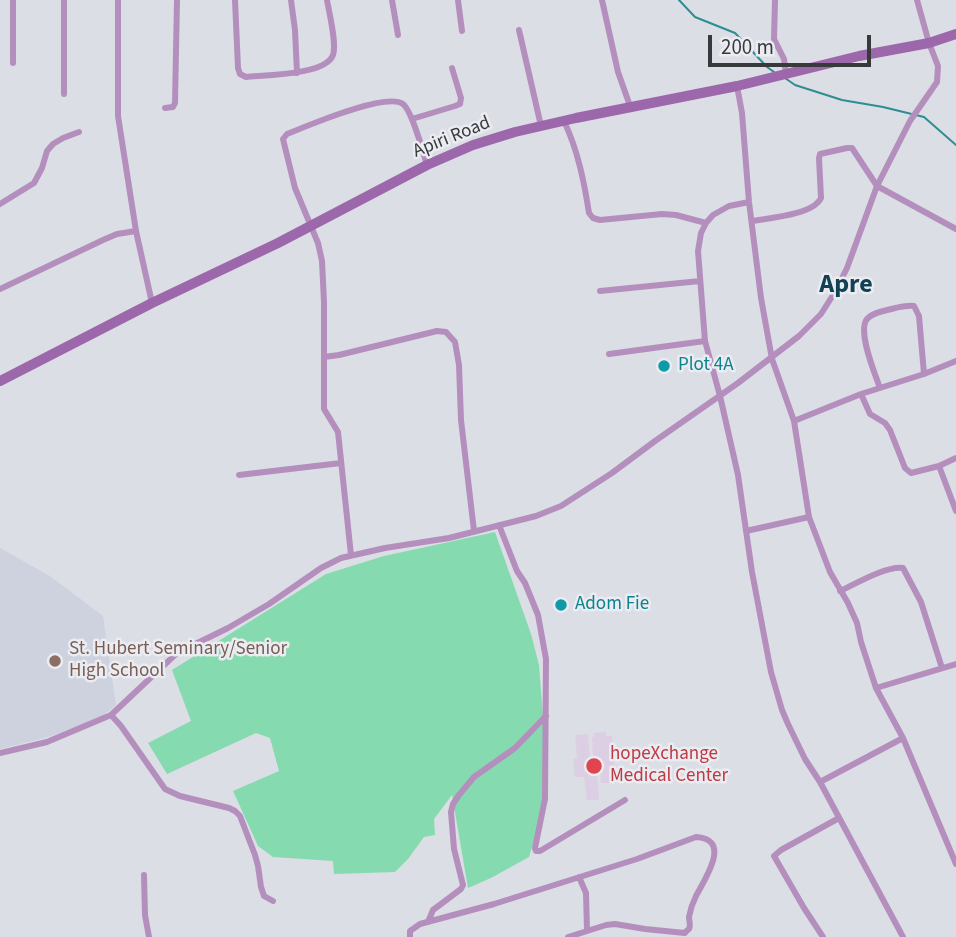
<!DOCTYPE html>
<html>
<head>
<meta charset="utf-8">
<style>
  body { margin:0 }
  #map { position:relative; width:956px; height:937px; overflow:hidden; background:#dcdee5; font-family:"Source Sans 3",sans-serif }
  canvas { display:block }
  .scale { position:absolute; left:708px; top:35px; width:163px; height:32px; box-sizing:border-box; border:4px solid #38393b; border-top:0; padding-left:9px; font-size:21px; line-height:24px; white-space:nowrap; color:#38393b; -webkit-text-stroke:5px #eaecf2; paint-order:stroke }
</style>
</head>
<body>
<div id="map">
<canvas width="956" height="937"></canvas>
<div class="scale">200 m</div>
</div>
<script>
const context = document.querySelector('canvas').getContext('2d');
context.lineJoin = 'round';
function fill(path, color) {
  context.fillStyle = color;
  context.fill(path, 'evenodd');
}
function trace(path, color, width, dash) {
  context.strokeStyle = color;
  context.lineWidth = width;
  context.lineCap = dash ? 'butt' : 'round';
  context.setLineDash(dash || []);
  context.stroke(path);
}
function write(font, color, halo, rows, align = 'center') {
  context.font = font + ' "Source Sans 3",sans-serif';
  context.lineWidth = 5;
  context.setLineDash([]);
  context.textBaseline = 'middle';
  context.strokeStyle = halo;
  context.fillStyle = color;
  for (const [text, x, y, turn = 0] of rows) {
    context.save();
    context.translate(x, y);
    context.rotate((+turn || 0) * Math.PI / 180);
    context.textAlign = isNaN(turn) ? turn : align;
    if (halo) context.strokeText(text, 0, 0);
    context.fillText(text, 0, 0);
    context.restore();
  }
}
fill(new Path2D(`
  M0 548 50 576 103 616 116 705 96 722 41 739 0 749Z`), '#ced2df');
fill(new Path2D(`
  M606 732V736H612L616 783H601L600 773H597L599 800H587L584 777H575L573 759 577 758 575 735 588 734 590 758 593 759 592 737H594V733Z`), '#ddcfe3');
fill(new Path2D(`
  M495 532 531 634 539 665 545 742 546 784 538 827 529 857 491 878 468 888 452 795 434 819 435 835 424 837 408 859 395 872 334 874 333 861 273 857 258 846 233 791 279 771 270 738 256 733 167 774 148 743 191 721 172 670 326 574 384 556Z`), '#86daaf');
trace(new Path2D(`
  M679 0 695 17 735 33 767 67 774 72
  M785 78 795 85 842 100 883 107 924 117 956 145`), '#2d8d90', 2);
trace(new Path2D(`
  M118 0V116L136 231 152 303
  M235 0 238 68 240 74 246 77C265 75 326 75 333 55 337 44 329 12 327 0
  M291 0 295 30 297 73
  M392 0 398 35
  M458 0 462 31
  M602 0 618 72 630 106
  M775 0 774 39 784 59 786 74
  M519 30 541 126
  M13 63V0
  M737 86 742 113 749 202 761 298 772 359 794 421 809 517 830 572 848 603 857 623 861 642 876 688 903 738 956 864
  M64 94V0
  M165 108 173 107 175 103 177 0
  M412 119 455 106 460 104 461 98 452 68
  M564 121C578 151 584 181 589 213L593 218 600 220 662 214 676 215 706 223
  M749 202 729 206 713 215 706 223 701 233 698 251 705 341 720 396 738 475 752 572 771 672 782 710 788 724 805 759 820 782 903 937
  M0 204 34 183 42 168 47 151 53 144 63 138 79 132
  M752 221C769 218 813 215 821 198L819 158 820 154 847 148H852L877 186 956 229
  M0 289 103 240 117 234 136 231
  M600 291 700 281
  M609 354 705 341
  M324 357 339 355 437 331 446 332 455 342 459 365 461 420 474 531
  M880 388C875 374 857 331 867 319 872 313 880 312 887 310 896 308 905 305 914 306L919 316 924 374
  M861 394 870 414 885 423 890 430 905 468 911 473 939 466 956 458
  M794 421 861 394 924 374 956 361
  M939 466 956 511
  M239 475 341 463
  M499 525 517 571 525 583 538 615 546 659 545 799 535 848 536 851H540L625 800
  M746 531 809 517
  M351 555 338 432 324 409V302L322 261 318 243 295 188 283 139 287 134C307 126 386 92 403 104 412 111 423 152 427 165
  M840 591C855 584 888 565 903 568L921 602 942 668
  M876 688 956 664
  M111 715 177 653 228 628 269 604 321 568 341 558 385 548 449 538 536 516 561 506 612 473 655 441 738 383 799 336 821 314 835 292 847 268 877 186 910 121 937 82 938 66 929 43 917 0
  M0 753 47 742 111 715 121 726 165 789 180 796 229 808 235 811 240 816 255 855 258 866 261 887 264 896 273 901
  M820 782 903 738
  M144 875 145 915 149 937
  M579 877 586 893 587 931
  M428 922 433 910 461 889 463 885 454 849 451 812 453 804 459 795 474 777 515 748 546 716
  M410 937V931L420 924 494 904 637 859 696 837C733 839 704 880 696 896 693 902 690 911 689 917 689 921 691 925 689 929 688 930 686 931 685 933L645 929 615 924 606 925 568 937
  M823 937 804 908 774 856 781 850 839 818`), '#b48fbd', 6);
trace(new Path2D(`
  M0 381 152 303 278 243 427 165 473 145 515 132 576 118 737 86 859 56 929 43 956 34`), '#9d67ab', 10);
for (const [x, y, r, color] of [
  [664,366,7,"#0f9aa8"],
  [561,605,7,"#0f9aa8"],
  [55,661,7,"#8d6e63"],
  [594,766,9,"#e0444e"]
]) {
  const dot = new Path2D();
  dot.arc(x, y, r, 0, 2 * Math.PI);
  context.fillStyle = color;
  context.fill(dot);
  trace(dot, '#eaecf2', 2.5);
}
write('19px', '#38393b', '#eaecf2', [
  ["Apiri Road",452,138,-22]
]);
write('19px', '#0d838f', '#eaecf2', [
  ["Plot 4A",678,366],
  ["Adom Fie",575,605]
], 'left');
write('19px', '#785e54', '#eaecf2', [
  ["St. Hubert Seminary/Senior",69,650],
  ["High School",69,672]
], 'left');
write('19px', '#be3a42', '#eaecf2', [
  ["hopeXchange",610,755],
  ["Medical Center",610,777]
], 'left');
write('bold 26px', '#104254', '#eaecf2', [
  ["Apre",846,286]
]);
</script>
</body>
</html>
